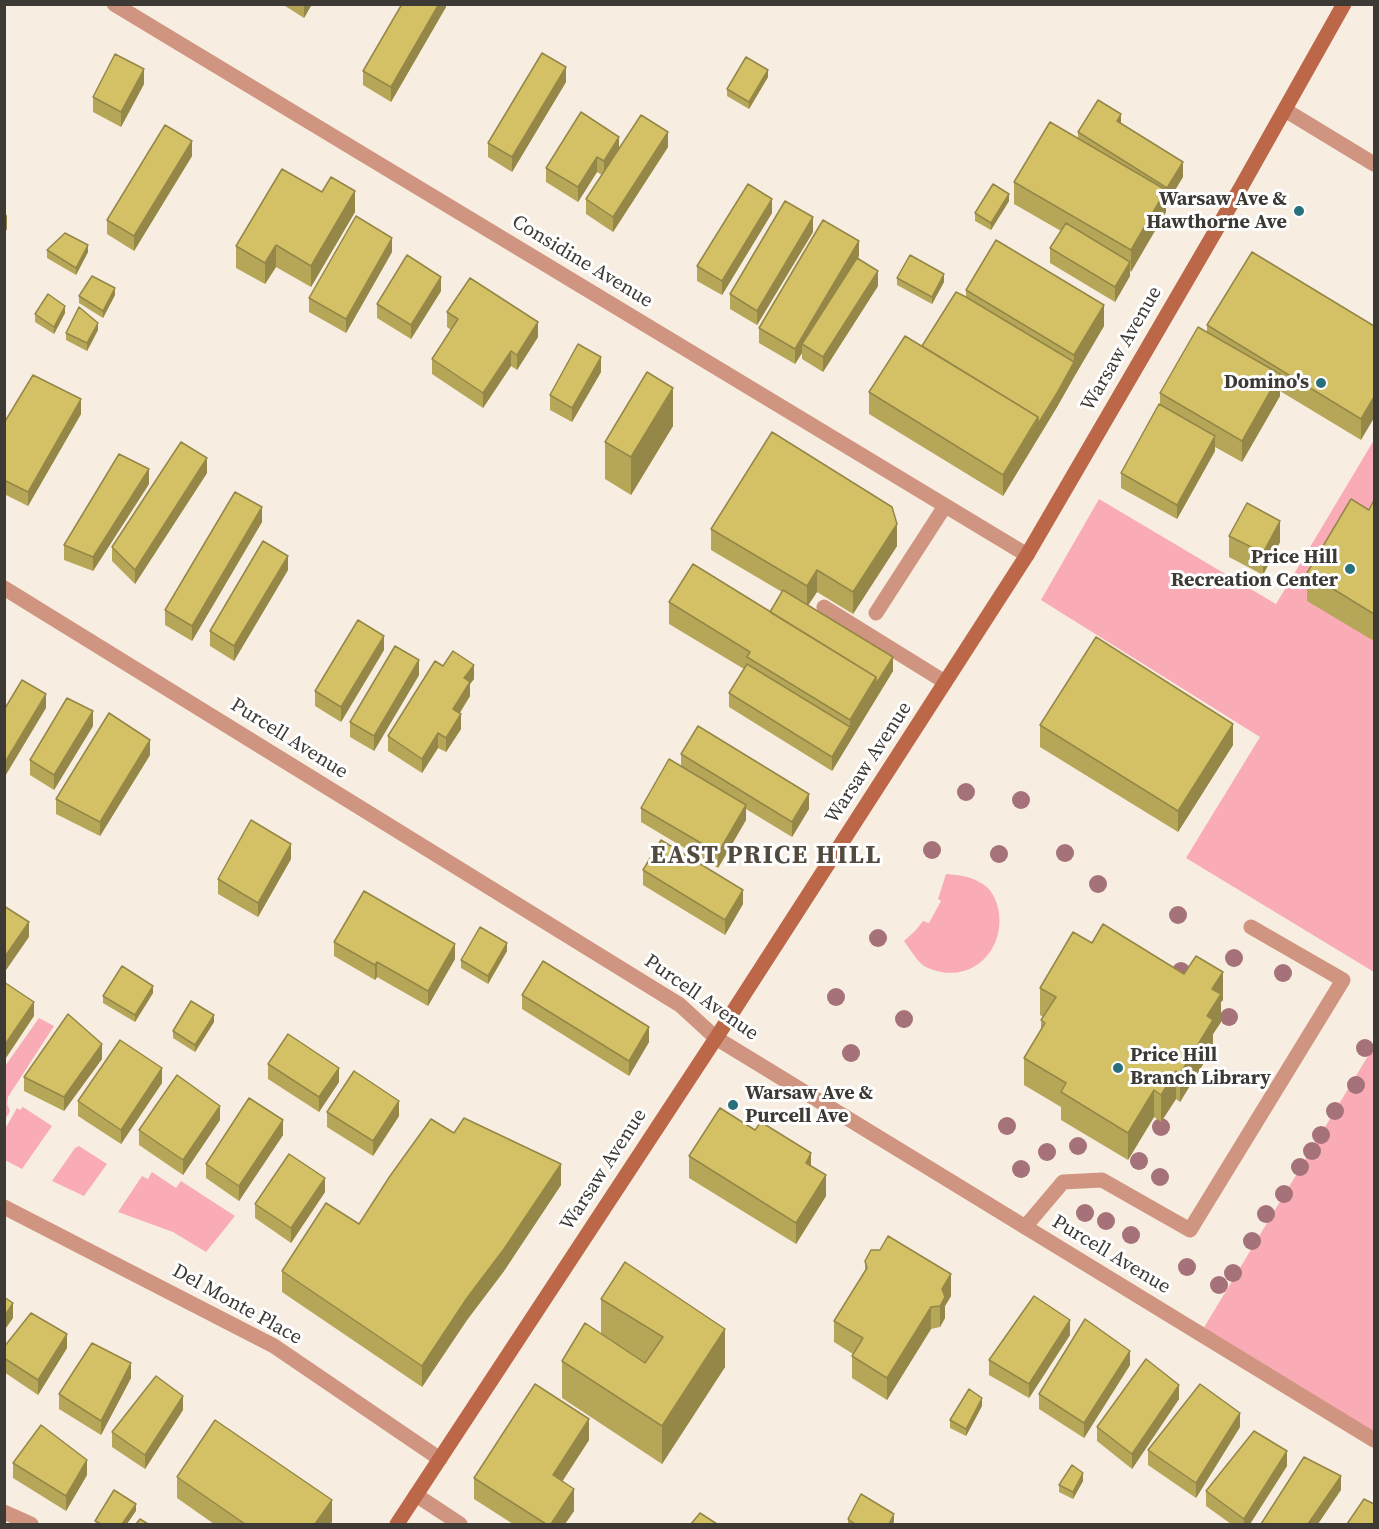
<!DOCTYPE html>
<html>
<head>
<meta charset="utf-8">
<style>
  body { margin:0 }
  #map { position:relative; width:1379px; height:1529px; overflow:hidden; background:#f8ede1; font-family:"Source Serif 4",serif }
  canvas { display:block }
  .frame { position:absolute; inset:0; border:6px solid #3d3934; pointer-events:none }
</style>
</head>
<body>
<div id="map">
<canvas width="1379" height="1529"></canvas>
<div class="frame"></div>
</div>
<script>
const context = document.querySelector('canvas').getContext('2d');
context.lineJoin = 'round';
function fill(path, color) {
  context.fillStyle = color;
  context.fill(path, 'evenodd');
}
function trace(path, color, width, dash) {
  context.strokeStyle = color;
  context.lineWidth = width;
  context.lineCap = dash ? 'butt' : 'round';
  context.setLineDash(dash || []);
  context.stroke(path);
}
function write(font, color, halo, rows, align = 'center') {
  context.font = font + ' "Source Serif 4",serif';
  context.lineWidth = 6;
  context.setLineDash([]);
  context.textBaseline = 'middle';
  context.strokeStyle = halo;
  context.fillStyle = color;
  for (const [text, x, y, turn = 0] of rows) {
    context.save();
    context.translate(x, y);
    context.rotate((+turn || 0) * Math.PI / 180);
    context.textAlign = isNaN(turn) ? turn : align;
    if (halo) context.strokeText(text, 0, 0);
    context.fillText(text, 0, 0);
    context.restore();
  }
}
fill(new Path2D(`
  M1374 440V972L1186 858 1260 737 1041 600 1099 499 1276 604Z
  M946 874C958 875 970 876 981 883 989 887 994 895 997 904 1008 941 981 979 941 972 936 971 929 969 924 966 916 960 910 949 904 941L916 930 923 921 929 923 941 901 938 899Z
  M39 1018 54 1026 8 1097 7 1104 10 1111 5 1120V1066Z
  M1374 1046V1440L1200 1334Z
  M23 1107 52 1126 22 1169 5 1160V1129L17 1108 20 1110Z
  M79 1146 107 1164 84 1196 52 1181 75 1148Z
  M152 1172 176 1188 181 1181 235 1216 206 1252 173 1232 118 1212 142 1176 148 1179Z`), '#f9acb5');
trace(new Path2D(`
  M824 607 945 682
  M876 613 945 506
  M1025 1227 1063 1182 1102 1180 1190 1230 1343 980 1251 927
  M4 1512 31 1524`), '#d09580', 15);
trace(new Path2D(`
  M114 4 1027 555
  M1285 110 1374 164
  M4 588 680 1005 716 1038 1374 1440
  M4 1207 274 1346 440 1459`), '#d09580', 15);
trace(new Path2D(`
  M416 1495 460 1524`), '#d09580', 15);
trace(new Path2D(`
  M397 1524 716 1038 1027 555 1240 189 1344 4`), '#bc6748', 15);
context.fillStyle = '#a57279';
for (const [x, y] of [
  [966,792],
  [1021,800],
  [932,850],
  [1065,853],
  [999,854],
  [1098,884],
  [1178,915],
  [878,938],
  [1234,958],
  [1181,971],
  [1283,973],
  [836,997],
  [1229,1017],
  [904,1019],
  [1365,1048],
  [851,1053],
  [1356,1085],
  [1335,1111],
  [1007,1126],
  [1161,1127],
  [1321,1135],
  [1078,1146],
  [1312,1151],
  [1047,1152],
  [1139,1161],
  [1300,1167],
  [1021,1169],
  [1160,1177],
  [1284,1194],
  [1085,1213],
  [1266,1214],
  [1106,1221],
  [1131,1235],
  [1252,1241],
  [1187,1267],
  [1233,1273],
  [1219,1285]
]) {
  context.beginPath();
  context.arc(x, y, 9, 0, 2 * Math.PI);
  context.fill();
}
fill(new Path2D(`
  M282 4H312L304 18Z
  M446 4V7L391 102 363 85V71Z
  M768 77 749 109 727 96V89Z
  M566 82 512 172 488 157V143Z
  M144 84 121 127 93 112V97Z
  M1121 123 1183 177 1167 203 1166 202V212L1130 272V276L1115 302 1050 263V248L1061 231 1014 204V182L1078 138V132Z
  M668 147 613 232 586 214V199L602 175 597 172 578 202 546 182V168L619 148Z
  M192 156 134 251 107 234V220Z
  M1009 201 991 230 975 221V213Z
  M355 212 311 287 276 267 265 284 236 268V246Z
  M772 213 722 295 697 281V266Z
  M813 232 757 325 730 309V294Z
  M47 250 88 252 76 275 47 258Z
  M392 252 346 333 309 312V298Z
  M859 256 858 258 878 286 823 372 802 359V353L795 364 759 343V328Z
  M897 278 944 282 932 304 897 285Z
  M966 290 1104 326 1074 377 1057 407 1003 496 869 414V392L922 346 966 297Z
  M441 291 411 339 377 318V304Z
  M115 295 103 318 79 303V296Z
  M447 312 538 337 517 370 511 366 483 408 432 374V359L451 330 447 327Z
  M65 313 54 334 35 322V314Z
  M1207 325 1374 326 1361 440 1280 391V396L1242 462 1215 447V451L1177 519 1121 488V473L1160 405V393L1207 332Z
  M98 330 87 351 66 340V333Z
  M601 372 572 422 550 410V395Z
  M81 414 28 506 4 494V423Z
  M673 426 631 495 605 479V442Z
  M207 473 135 584 112 561V547Z
  M149 484 93 571 64 560V545Z
  M1374 500V641L1307 601V573L1369 510Z
  M262 522 192 641 165 625V610Z
  M711 529 897 546 853 614 817 592 808 605 893 671 832 771 729 707V693L744 669 669 624V602L770 612 782 592 711 550Z
  M1229 536 1280 542 1263 575 1229 557Z
  M288 570 234 661 210 646V631Z
  M384 650 341 722 315 706V691Z
  M443 666 474 679 470 684V696L460 713 461 729 446 752 438 748 422 773 388 751V736Z
  M419 675 374 751 350 737V722Z
  M1040 725 1233 745 1178 832 1040 747Z
  M93 726 54 790 30 775V760Z
  M681 754 809 809 792 837 746 809V820L718 868 641 822V808L681 766Z
  M150 755 100 836 56 814V799Z
  M291 859 258 917 218 894V879Z
  M643 870 743 904 725 935 643 885Z
  M334 942 455 959 428 1006 377 977 375 980 334 956Z
  M1092 943 1223 1000 1221 1002V1022L1213 1034V1048L1180 1102 1176 1099 1161 1122 1154 1117 1128 1160 1061 1120V1107L1024 1085V1058L1041 1030V1020L1043 1017 1040 1015V988Z
  M507 951 488 984 461 968V960Z
  M153 993 135 1022 103 1003V996Z
  M522 995 649 1042 629 1076 522 1009Z
  M214 1022 195 1052 173 1038V1031Z
  M102 1059 64 1111 24 1091V1077Z
  M268 1064 339 1082 319 1112 268 1079Z
  M162 1083 121 1144 78 1116V1101Z
  M327 1112 399 1116 373 1156 327 1127Z
  M220 1120 183 1175 139 1145V1130Z
  M755 1130 811 1166 826 1196 796 1244 689 1178V1156Z
  M454 1133 561 1185 504 1271 467 1320 422 1387 282 1292V1271L359 1224Z
  M283 1135 239 1201 206 1178V1164Z
  M325 1192 291 1243 255 1218V1204Z
  M865 1261 951 1296 945 1306V1318L940 1327 931 1329 887 1400 852 1378V1356L853 1354 834 1342V1321L865 1272Z
  M601 1299 725 1367 662 1464 562 1398V1361L601 1334Z
  M1070 1335 1029 1398 989 1375V1360Z
  M4 1347 67 1348 38 1395 4 1372Z
  M1130 1365 1084 1438 1039 1409V1394Z
  M131 1378 101 1435 59 1409V1394Z
  M1179 1399 1132 1469 1097 1441V1427Z
  M982 1406 966 1436 950 1428V1420Z
  M183 1410 145 1469 112 1447V1432Z
  M1240 1427 1196 1498 1148 1465V1450Z
  M589 1440 562 1481 574 1511 565 1524H513L474 1499V1478Z
  M13 1463 87 1475 66 1511 13 1478Z
  M1287 1466 1250 1524H1231L1206 1506V1491Z
  M177 1477 332 1522 330 1524H214L177 1498Z
  M1083 1481 1073 1499 1059 1492V1485Z
  M848 1519 894 1521 893 1524H848Z`), '#b6a658');
fill(new Path2D(`
  M304 4H312L304 18Z
  M439 4H446V7L391 102V87Z
  M566 67V82L512 172V157Z
  M144 69V84L121 127V112Z
  M768 70V77L749 109V102Z
  M1121 114V129L1117 121Z
  M668 132V147L613 232V217Z
  M619 137V151L604 176V161Z
  M192 141V156L134 251V236Z
  M597 157V172L578 202V187Z
  M1183 162V177L1167 203V188Z
  M1166 190V212L1131 272V250Z
  M355 191V212L311 287V266Z
  M1009 194V201L991 230V223Z
  M772 199V213L722 295V281Z
  M7 214V229L4 234V220Z
  M813 217V232L757 325V311Z
  M392 238V252L346 333V319Z
  M859 241V256L806 346 802 344V353L795 364V349Z
  M88 245V252L76 275V268Z
  M276 245V267L265 284V263Z
  M1130 262V276L1115 302V287Z
  M878 271V286L823 372V357Z
  M944 274V282L932 304V297Z
  M441 277V291L411 339V325Z
  M115 288V295L103 318V311Z
  M1104 305V326L1074 377 1057 407 1003 496V475L1074 362V355Z
  M65 306V313L54 334V327Z
  M538 322V337L517 370V355Z
  M98 323V330L87 351V343Z
  M511 351V366L483 408V393Z
  M601 357V372L572 422V408Z
  M1280 374V396L1242 462V441Z
  M673 388V426L631 495V457Z
  M1374 397V418L1361 440V419Z
  M81 399V414L28 506V492Z
  M1215 436V451L1177 519V505Z
  M207 458V473L135 584V570Z
  M149 469V484L93 571V557Z
  M262 507V522L192 641V626Z
  M1280 521V542L1263 575V553Z
  M897 524V546L853 614V592Z
  M288 556V570L234 661V646Z
  M817 570V592L807 607V586Z
  M384 636V650L341 722V707Z
  M893 657V671L832 771V757L850 727V720L876 677Z
  M419 660V675L374 751V736Z
  M474 665V679L470 684V696L453 723V709L464 678Z
  M46 694V708L4 778V764Z
  M93 711V726L54 790V775Z
  M461 714V729L446 752V738Z
  M1233 724V745L1178 832V811Z
  M438 733V748L422 773V759Z
  M150 740V755L100 836V822Z
  M809 794V809L792 837V822Z
  M746 805V820L718 868V853Z
  M291 844V859L258 917V903Z
  M743 890V904L725 935V920Z
  M29 922V937L4 973V958Z
  M507 943V951L488 984V976Z
  M455 944V959L428 1006V991Z
  M377 962V977L375 980V965Z
  M1223 972V1000L1221 1002V1022L1213 1034V1048L1180 1102V1074L1207 1016 1212 989Z
  M153 986V993L135 1022V1015Z
  M34 1002V1016L4 1061V1046Z
  M214 1015V1022L195 1052V1045Z
  M649 1027V1042L629 1076V1061Z
  M102 1044V1059L64 1111V1097Z
  M162 1068V1083L121 1144V1130Z
  M339 1068V1082L319 1112V1097Z
  M1176 1071V1099L1161 1122V1095Z
  M1154 1090V1117L1128 1160V1133Z
  M399 1101V1116L373 1156V1141Z
  M220 1106V1120L183 1175V1160Z
  M283 1120V1135L239 1201V1186Z
  M811 1153V1174L806 1163Z
  M561 1164V1185L504 1271 467 1320 422 1387V1366L467 1298Z
  M826 1175V1196L796 1244V1223Z
  M325 1178V1192L291 1243V1228Z
  M951 1274V1296L945 1306V1318L940 1327V1306L942 1289Z
  M13 1303V1318L4 1331V1317Z
  M931 1307V1329L887 1400V1378Z
  M1070 1320V1335L1029 1398V1384Z
  M725 1329V1367L662 1464V1426Z
  M67 1334V1348L38 1395V1380Z
  M1130 1351V1365L1084 1438V1423Z
  M131 1363V1378L101 1435V1421Z
  M1179 1385V1399L1132 1469V1454Z
  M183 1396V1410L145 1469V1455Z
  M982 1398V1406L966 1436V1429Z
  M1240 1413V1427L1196 1498V1483Z
  M589 1419V1440L553 1496V1475Z
  M1287 1451V1466L1250 1524H1244V1519Z
  M87 1460V1475L66 1511V1496Z
  M1083 1473V1481L1073 1499V1492Z
  M1341 1476V1490L1318 1524H1308Z
  M574 1489V1511L565 1524H551Z
  M332 1500V1522L330 1524H315Z
  M136 1504V1511L127 1524H122Z
  M894 1514V1521L893 1524H889Z`), '#948747');
const building = new Path2D(`
  M402 4H439L391 87 363 71Z
  M542 53 566 67 512 157 488 143Z
  M115 54 144 69 121 112 93 97Z
  M746 57 768 70 749 102 727 89Z
  M1098 100 1121 114 1117 121 1183 162 1167 188 1078 132Z
  M581 112 619 137 604 161 597 157 578 187 546 168Z
  M641 115 668 132 613 217 586 199Z
  M1050 122 1166 190 1131 250 1014 182Z
  M165 125 192 141 134 236 107 220Z
  M282 169 322 192 331 177 355 191 311 266 276 245 265 263 236 246Z
  M748 184 772 199 722 281 697 266Z
  M993 184 1009 194 991 223 975 213Z
  M785 201 813 217 757 311 730 294Z
  M356 216 392 238 346 319 309 298Z
  M823 220 859 241 795 349 759 328Z
  M1066 223 1130 262 1115 287 1050 248Z
  M65 233 88 245 76 268 47 250Z
  M996 240 1104 305 1074 355 966 290Z
  M1252 252 1374 326V397L1361 419 1207 325Z
  M407 255 441 277 411 325 377 304Z
  M910 255 944 274 932 297 897 278Z
  M857 258 878 271 823 357 802 344Z
  M92 276 115 288 103 311 79 296Z
  M470 278 538 322 517 355 511 351 483 393 432 359 458 319 447 312Z
  M956 292 966 297 1074 362 1057 393 1038 424V417L922 346Z
  M48 294 65 306 54 327 35 314Z
  M79 307 98 323 87 343 66 333Z
  M1198 327 1280 374 1242 441 1160 393Z
  M905 336 1038 417 1003 475 869 392Z
  M578 344 601 357 572 408 550 395Z
  M647 372 673 388 631 457 605 442Z
  M33 375 81 399 28 492 4 480V423Z
  M1159 404 1215 436 1177 505 1121 473Z
  M772 432 892 507 897 524 853 592 817 570 807 586 711 529Z
  M181 442 207 458 135 570 112 547Z
  M119 454 149 469 93 557 64 545Z
  M235 492 262 507 192 626 165 610Z
  M1351 499 1369 510 1374 500V614L1307 573Z
  M1247 503 1280 521 1263 553 1229 536Z
  M263 541 288 556 234 646 210 631Z
  M693 564 876 677 850 720 747 657 750 652 669 602Z
  M783 590 893 657 876 684V677L770 612Z
  M358 620 384 636 341 707 315 691Z
  M1096 637 1233 724 1178 811 1040 725Z
  M395 646 419 660 374 736 350 722Z
  M453 651 474 665 464 678 470 682 453 709 461 714 446 738 438 733 422 759 388 736 435 661 443 666Z
  M747 664 850 727 832 757 729 693Z
  M22 680 46 694 4 764V710Z
  M67 698 93 711 54 775 30 760Z
  M109 713 150 740 100 822 56 799Z
  M698 726 809 794 792 822 681 754Z
  M669 759 746 805 718 853 641 808Z
  M251 820 291 844 258 903 218 879Z
  M661 840 743 890 725 920 643 870Z
  M364 891 455 944 428 991 377 962 375 965 334 942Z
  M4 906 29 922 4 958Z
  M1103 924 1184 974 1196 956 1223 972 1212 989 1221 994 1207 1016 1213 1020 1180 1074 1176 1071 1161 1095 1154 1090 1128 1133 1061 1092 1066 1083 1024 1058 1045 1023 1041 1020 1056 997 1040 988 1073 932 1092 943Z
  M480 927 507 943 488 976 461 960Z
  M543 961 649 1027 629 1061 522 995Z
  M122 966 153 986 135 1015 103 996Z
  M4 982 34 1002 4 1046Z
  M191 1001 214 1015 195 1045 173 1031Z
  M68 1014 102 1044 64 1097 24 1077Z
  M288 1034 339 1068 319 1097 268 1064Z
  M120 1040 162 1068 121 1130 78 1101Z
  M354 1071 399 1101 373 1141 327 1112Z
  M177 1075 220 1106 183 1160 139 1130Z
  M249 1098 283 1120 239 1186 206 1164Z
  M720 1108 755 1130 761 1122 811 1153 806 1163 826 1175 796 1223 689 1156Z
  M464 1118 561 1164 504 1249 467 1298 422 1366 282 1271 326 1203 359 1224 390 1176 431 1119 454 1133Z
  M289 1154 325 1178 291 1228 255 1204Z
  M888 1236 951 1274 942 1289 945 1297 940 1306 931 1307 887 1378 852 1356 863 1338 834 1321 867 1268 865 1261 871 1250H880Z
  M625 1262 725 1329 662 1426 562 1361 585 1323 645 1363 663 1337 601 1299Z
  M1034 1296 1070 1320 1029 1384 989 1360Z
  M4 1297 13 1303 4 1317Z
  M31 1313 67 1334 38 1380 4 1358V1347Z
  M1085 1319 1130 1351 1084 1423 1039 1394Z
  M92 1343 131 1363 101 1421 59 1394Z
  M1146 1359 1179 1385 1132 1454 1097 1427Z
  M156 1376 183 1396 145 1455 112 1432Z
  M535 1384 589 1419 553 1475 574 1489 551 1524H546L474 1478Z
  M1200 1384 1240 1413 1196 1483 1148 1450Z
  M969 1389 982 1398 966 1429 950 1420Z
  M215 1420 332 1500 315 1524H245L177 1477Z
  M41 1425 87 1460 66 1496 13 1463Z
  M1254 1431 1287 1451 1244 1519 1206 1491Z
  M1304 1457 1341 1476 1308 1524H1261Z
  M1072 1465 1083 1473 1073 1492 1059 1485Z
  M114 1490 136 1504 122 1524H101L95 1521Z
  M861 1494 894 1514 889 1524H855L848 1519Z
  M1364 1499 1374 1504V1524H1347Z
  M700 1513 717 1524H691Z
  M140 1519 148 1524H136Z`);
fill(building, '#d4c166');
trace(building, '#948747', 1.5);
for (const [x, y, r, color] of [
  [1299,211,6,"#29707d"],
  [1321,383,6,"#29707d"],
  [1350,569,6,"#29707d"],
  [1118,1068,6,"#29707d"],
  [733,1105,6,"#29707d"]
]) {
  const dot = new Path2D();
  dot.arc(x, y, r, 0, 2 * Math.PI);
  context.fillStyle = color;
  context.fill(dot);
  trace(dot, '#fff', 2);
}
write('bold 20px', '#3d3934', '#fff', [
  ["Warsaw Ave &",1287,200],
  ["Hawthorne Ave",1287,223],
  ["Domino's",1309,383],
  ["Price Hill",1338,558],
  ["Recreation Center",1338,581],
  ["Price Hill",1130,1056,"left"],
  ["Branch Library",1130,1079,"left"],
  ["Warsaw Ave &",745,1094,"left"],
  ["Purcell Ave",745,1117,"left"]
], 'right');
write('20px', '#3d3934', '#fff', [
  ["Considine Avenue",582,262,31],
  ["Warsaw Avenue",1122,349,-60],
  ["Purcell Avenue",289,739,32],
  ["Warsaw Avenue",869,763,-57],
  ["Purcell Avenue",701,998,35],
  ["Warsaw Avenue",604,1170,-57],
  ["Purcell Avenue",1111,1255,31],
  ["Del Monte Place",237,1305,29]
]);
context.letterSpacing = '1.5px';
write('bold 26px', '#52493f', '#fff', [
  ["EAST PRICE HILL",766,856]
]);
context.letterSpacing = '0px';
</script>
</body>
</html>
